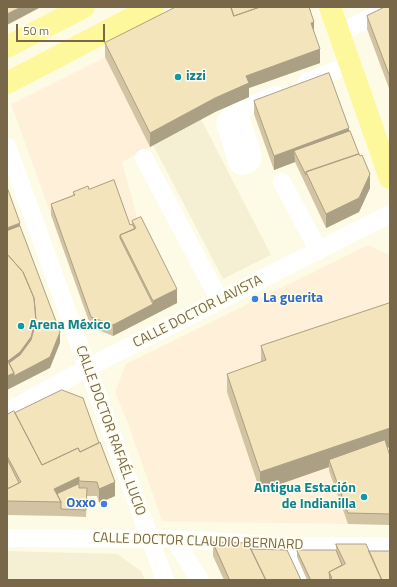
<!DOCTYPE html>
<html>
<head>
<meta charset="utf-8">
<style>
  body { margin:0 }
  #map { position:relative; width:397px; height:587px; overflow:hidden; background:#fdfbe6; font-family:"Titillium Web",sans-serif }
  canvas { display:block }
  .frame { position:absolute; inset:0; border:8px solid #786849; pointer-events:none }
  .scale { position:absolute; left:16px; top:24px; width:89px; height:18px; box-sizing:border-box; border:2px solid #786849; border-top:0; padding-left:5px; font-size:12px; line-height:14px; white-space:nowrap; color:#786849; -webkit-text-stroke:3px #fffeed; paint-order:stroke }
</style>
</head>
<body>
<div id="map">
<canvas width="397" height="587"></canvas>
<div class="frame"></div>
<div class="scale">50 m</div>
</div>
<script>
const context = document.querySelector('canvas').getContext('2d');
context.lineJoin = 'round';
function fill(path, color) {
  context.fillStyle = color;
  context.fill(path, 'evenodd');
}
function trace(path, color, width, dash) {
  context.strokeStyle = color;
  context.lineWidth = width;
  context.lineCap = dash ? 'butt' : 'round';
  context.setLineDash(dash || []);
  context.stroke(path);
}
function write(font, color, halo, rows, align = 'center') {
  context.font = font + ' "Titillium Web",sans-serif';
  context.lineWidth = 3;
  context.setLineDash([]);
  context.textBaseline = 'middle';
  context.strokeStyle = halo;
  context.fillStyle = color;
  for (const [text, x, y, turn = 0] of rows) {
    context.save();
    context.translate(x, y);
    context.rotate((+turn || 0) * Math.PI / 180);
    context.textAlign = isNaN(turn) ? turn : align;
    if (halo) context.strokeText(text, 0, 0);
    context.fillText(text, 0, 0);
    context.restore();
  }
}
fill(new Path2D(`
  M201 119 271 255 223 279 153 145Z
  M7 551 117 554 141 571 145 580H7Z`), '#f5f0d4');
fill(new Path2D(`
  M105 57 150 147 122 162 141 231 51 215 11 104Z
  M368 245 390 255V449L329 471 348 524 162 521 129 426 115 392 126 364Z`), '#fef0d9');
trace(new Path2D(`
  M337 34 390 9
  M307 82 351 64
  M238 111 229 117 225 123 238 164 240 166C247 166 252 164 253 156L238 111 276 95
  M7 146 165 580
  M144 158 220 301
  M282 182 319 251
  M7 412 87 368 390 214
  M7 538 174 539 287 546H390
  M174 539 200 580
  M287 546 303 580`), '#fff', 18);
trace(new Path2D(`
  M330 7 390 178
  M7 47 84 7
  M7 83 153 7`), '#fdf89c', 22);
fill(new Path2D(`
  M390 7V91L367 29V16Z
  M314 32 320 63 249 88V97L215 112 150 147 105 57V43Z
  M254 101 349 131 370 188 359 212 326 228 295 162 274 170 254 114Z
  M89 189 130 225 132 224V221L177 303 113 336 91 327 51 215V204L73 195V192Z
  M390 303V447L387 448 390 456V525L348 524 329 471V467L260 491 227 392V374L261 362V346Z
  M15 413 115 496 99 503 97 496H87L86 517 61 516 7 515V415Z
  M213 542 251 549 301 580H224L213 556Z
  M336 544 369 551 390 580H307L297 557V550H336Z`), '#d2c4a2');
fill(new Path2D(`
  M21 7H41L7 25V14Z
  M314 22V36L311 23Z
  M320 49V63L249 88V97L215 112 150 147V133L215 98 246 76Z
  M349 128V142L294 151 295 162 274 170V156Z
  M370 174V188L359 212 326 228V214Z
  M20 223V237L7 241V228Z
  M177 289V303L113 336V325L153 304V301Z
  M36 319V333L12 371 8 361Z
  M60 332V343L50 368 7 390V376L14 373Z
  M390 428V447L331 467 329 460V467L260 491V472Z
  M79 477V495L54 502V489Z
  M115 482V496L99 503V489Z`), '#aba084');
const building = new Path2D(`
  M7 7H21L7 14Z
  M176 7H231L234 16 260 7H309L314 22 311 23 320 49 246 76 249 83 215 98 150 133 105 43Z
  M231 7H260L234 16Z
  M385 7H390V77L367 16Z
  M329 73 349 128 274 156 254 101Z
  M350 131 359 154 306 172V175L294 151Z
  M359 154 360 156 362 155 370 174 359 198 326 214 306 172Z
  M114 180 130 225 132 224 135 229 120 235V238L153 304 113 325 91 317 51 204 75 195 73 192 88 186 89 189Z
  M7 187 20 223 7 228Z
  M141 217 177 289 153 301 120 235 136 228 132 221Z
  M20 226 60 332 50 357 14 376V373L9 363 20 355 31 340 36 322 34 298 23 272 7 254V231Z
  M7 254 23 272 34 298 36 319 31 337 20 352 8 361 14 373 7 376Z
  M390 303V428L260 472 227 374 266 360 261 346Z
  M62 390 83 398 99 443 80 452 78 448 42 465 15 413Z
  M14 411 42 465 78 448 80 452 100 442 115 482 99 489 97 482 79 481V477L54 489 61 502 7 501V489L21 482 7 456V415Z
  M385 440 390 456V514L348 513 329 460Z
  M7 459 19 483 7 489Z
  M79 484V488H87L86 510 61 509V502L57 494Z
  M213 542 248 543 266 580H230Z
  M336 544H366L382 580H328L332 578 329 572 345 564Z
  M251 549 287 550 301 580H266Z
  M297 550H336L342 565 329 572 330 579 328 580H311Z
  M369 551H390V580H382Z`);
fill(building, '#f4e4bc');
trace(building, '#aba084', 1);
for (const [x, y, r, color] of [
  [178,77,4,"#0f9aa8"],
  [255,299,4,"#3f7fe0"],
  [21,326,4,"#0f9aa8"],
  [364,497,4,"#0f9aa8"],
  [104,504,4,"#3f7fe0"]
]) {
  const dot = new Path2D();
  dot.arc(x, y, r, 0, 2 * Math.PI);
  context.fillStyle = color;
  context.fill(dot);
  trace(dot, '#fffeed', 1.5);
}
write('bold 14px', '#0d838f', '#fffeed', [
  ["izzi",186,77],
  ["Arena México",29,326],
  ["Antigua Estación",356,489,"right"],
  ["de Indianilla",356,505,"right"]
], 'left');
write('bold 14px', '#366cbe', '#fffeed', [
  ["La guerita",263,299],
  ["Oxxo",96,504,"right"]
], 'left');
write('14px', '#786849', '#fffeed', [
  ["CALLE DOCTOR LAVISTA",198,312,-27],
  ["CALLE DOCTOR RAFAÉL LUCIO",110,431,70],
  ["CALLE DOCTOR CLAUDIO BERNARD",198,542,2]
]);
</script>
</body>
</html>
